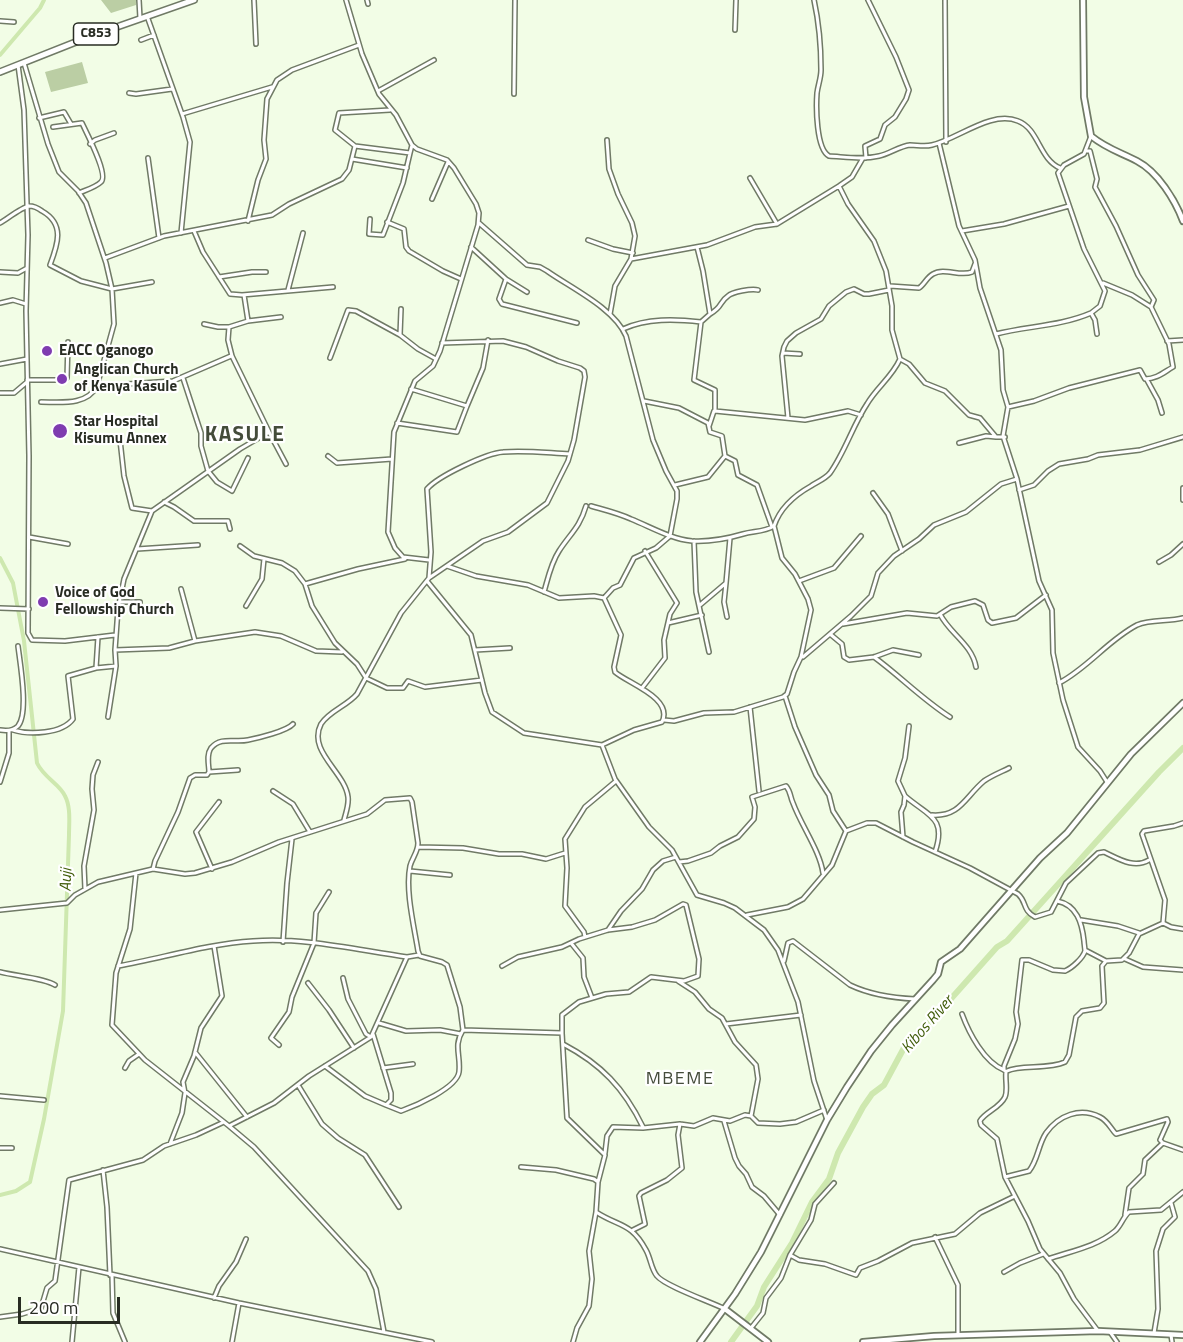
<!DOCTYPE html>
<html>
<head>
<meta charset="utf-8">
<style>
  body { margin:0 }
  #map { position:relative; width:1183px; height:1342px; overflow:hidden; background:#f2fde6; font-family:"Titillium Web",sans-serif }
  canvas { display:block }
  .scale { position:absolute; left:18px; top:1297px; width:102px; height:27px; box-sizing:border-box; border:3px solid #282c23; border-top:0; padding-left:8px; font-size:18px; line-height:21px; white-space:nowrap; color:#282c23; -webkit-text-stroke:4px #fff; paint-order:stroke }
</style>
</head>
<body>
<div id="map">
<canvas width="1183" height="1342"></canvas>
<div class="scale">200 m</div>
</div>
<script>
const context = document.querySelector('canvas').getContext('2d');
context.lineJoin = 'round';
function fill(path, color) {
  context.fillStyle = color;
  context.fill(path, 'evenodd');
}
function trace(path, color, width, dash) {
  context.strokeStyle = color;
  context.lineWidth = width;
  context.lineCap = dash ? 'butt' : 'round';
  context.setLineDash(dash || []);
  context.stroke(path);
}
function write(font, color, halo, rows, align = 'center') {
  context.font = font + ' "Titillium Web",sans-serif';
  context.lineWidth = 4.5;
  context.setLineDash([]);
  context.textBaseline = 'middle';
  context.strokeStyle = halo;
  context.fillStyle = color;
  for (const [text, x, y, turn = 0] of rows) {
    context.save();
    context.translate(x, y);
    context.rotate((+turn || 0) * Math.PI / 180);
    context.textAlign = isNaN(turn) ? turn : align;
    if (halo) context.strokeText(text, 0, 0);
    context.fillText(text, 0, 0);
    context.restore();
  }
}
fill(new Path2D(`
  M101 0H136V5L111 13Z
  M82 62 88 83 51 92 45 72Z`), '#bbcea4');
trace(new Path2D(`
  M0 55 40 8 44 0
  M0 558 13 583 24 641 37 763C44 778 60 784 65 796 71 807 69 823 69 835L63 1011 44 1119 30 1182 16 1191 0 1195`), '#cee8af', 4);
trace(new Path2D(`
  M731 1342 757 1306 764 1287 792 1243 812 1202 829 1179 838 1153 863 1107 872 1094 884 1085 905 1046 933 1019 997 947 1007 941 1159 772 1183 748`), '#cee8af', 6);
const street = new Path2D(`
  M139 0 140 18
  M254 0 256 44
  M346 0 362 54 379 94 396 115 412 145 417 149 447 160 454 168 476 204 479 213 478 225 440 351 433 366 415 381 394 432 388 532 395 548 403 557 429 560
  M367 0 368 4
  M814 0C819 23 821 46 821 70 821 78 818 85 817 93 816 107 816 149 829 156 846 157 863 160 879 156 889 154 900 146 910 145 917 145 924 147 932 145 958 139 991 110 1018 121 1039 129 1039 159 1060 168
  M945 0 946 142
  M147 16 183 117 190 142 181 233
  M0 21 14 22
  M735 30 736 0
  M141 40 154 35
  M24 63 48 144 59 172 78 191 86 203 106 263 112 289 114 324 97 386C87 406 60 402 41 402
  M18 65 24 110 28 235 26 311 29 456 28 633 32 640 65 641 115 635
  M378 91 434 60
  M129 93 136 94 172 89
  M514 94 515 0
  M390 110 339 113 335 130 355 146 410 153 412 145
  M182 114 272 87
  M39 118 64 112 71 124
  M53 127 82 123C86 132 109 175 101 182 96 187 86 190 79 193
  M607 140 609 169 618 194 632 223 635 236 631 259 615 286 610 314
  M939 143 959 226 975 260 980 288 1001 350 1003 390 1008 407 1003 436 1017 479 1039 581 1052 610 1053 653 1063 700 1078 747 1100 771 1107 782
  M90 144 95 140 114 133
  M148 158 159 238
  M866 158 865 146 880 139 885 125 895 117 906 99 909 90 896 57 868 0
  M352 159 407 168
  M750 178 777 224 839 186 852 177 863 158
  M432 199 448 162
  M370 219 369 234 383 235 403 183 410 153
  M248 221 258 180 266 159 264 140 267 99 277 80 292 70 359 45
  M387 222 404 229 406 247 409 251 443 271 461 279
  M0 223C7 219 22 207 29 206 33 206 38 208 42 211 65 224 58 244 50 265L81 281 112 289 152 282
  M479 223 527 265 540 267 547 271C571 288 614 308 626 336L653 440 666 471 677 491V499L670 536 656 548 634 558 620 585 613 588 604 598
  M194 231 203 252 230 294 242 295 333 287
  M962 231 1004 224 1069 206
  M588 240 613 249 633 253
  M471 247 506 279 527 292
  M697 247 703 271 710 314 701 322 694 380 715 390V411L805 420 848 411 861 415
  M105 258 164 236 272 215 289 204 342 179 349 170 355 146
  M631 259 707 245 755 227 777 224
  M0 272 18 273 27 268
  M219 277 252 272H266
  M506 279 499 299 502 304 577 323
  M1103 283 1132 295 1151 307
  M890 286 919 288C924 285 927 277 933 274 944 267 960 277 972 272L975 264
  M288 290 303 233
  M0 303 13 300 26 304
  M401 309 400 335 418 349 436 359
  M1091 313 1100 306 1105 291 1084 249 1058 173 1064 165 1084 154 1091 136
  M710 314C723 307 719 302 728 296 732 292 752 288 758 290
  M248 321 281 317
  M204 324 218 327H229
  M623 329C647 318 675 319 701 322
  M996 334C1027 326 1061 326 1091 313L1095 320 1097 334
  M1167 341 1183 340
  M783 353 800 354
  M330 358 348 310 356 311 400 335
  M900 359 909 364 925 383 945 391 969 415 980 418 996 437H1005
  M0 364 27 359
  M183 378 201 433V446L208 471 217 482 232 491 248 458
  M27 380H56L67 378 68 342
  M1147 380 1158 400 1162 413
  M97 386 173 381 231 356
  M411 389 467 406 483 368 488 340
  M0 393H14L27 382
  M644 401 679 408 708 423 710 432 722 436 725 456 708 477 675 485
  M1008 407 1034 401 1069 388 1140 370 1145 379C1157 379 1164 372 1173 367L1169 344 1151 307 1154 300 1138 275 1116 226 1095 187 1097 179 1090 151H1086
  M788 418 782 356 784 347 787 341 796 333 821 319 829 306 846 292 854 289 864 294H869L889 290
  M397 423 457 432 467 406
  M709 426 714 411
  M269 432 286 464
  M120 440 124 476 132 508 152 511
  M959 443 986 436 996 437
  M328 456 337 463 392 459
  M725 456 735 461 738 475 757 485 772 527
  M1183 488V500
  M1019 490 1034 485 1048 471 1059 464 1088 459 1098 455 1140 450 1183 437
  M873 493 888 514 902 551
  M164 502 174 507 194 521H228L230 529
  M591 506C605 510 618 513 631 519 651 527 671 539 692 541 710 542 726 539 743 534 754 531 764 532 774 526
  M29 537 68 544
  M694 541 696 592 709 652
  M240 546 254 556 282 563 295 571 305 584 312 606 335 643 357 664 366 678 387 688H403L408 681 425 687 482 680
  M137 549 198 545
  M1159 562 1171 555 1183 544
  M447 566 476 576 528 585 559 598 594 596 604 598 621 635 614 667 615 672C627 683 674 698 662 722L634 730 602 745 615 779 649 827 672 850 697 895 724 903 735 908 764 930 778 950 798 1002 814 1081 827 1120
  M429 578 483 541 508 532 547 503 568 461 574 440 585 377 584 371 580 368 558 361 526 347 503 341 442 343
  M427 581 471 635 485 693 492 712 524 733 602 745
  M799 581 834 568 861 536
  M726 583 724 602 727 617
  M305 584 358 569 405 559
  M181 589 195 641
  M544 592C548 578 551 563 559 551 570 534 580 527 586 506
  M120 602H140
  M700 605 726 583 730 538
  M246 606 262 579 264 559
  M0 608 29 609
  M940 614C949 633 972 644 976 667
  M668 623 702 615
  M843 624 907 613 937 616 951 607 975 601 983 605 988 620 992 623 1016 618 1046 595
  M830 634 842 644 844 657 849 660 874 657 893 650 919 655
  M115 650 169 648 195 641 255 632 281 636 316 651 342 652
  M475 650 510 648
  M803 657 851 616 871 596 878 573 894 556 919 539 934 525 966 512 1001 484 1017 479
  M874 657C900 676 923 700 950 717
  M96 668 98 637
  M1059 683C1088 668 1108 640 1137 625 1151 619 1169 622 1183 618
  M642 688 665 658 664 640 670 614 677 603 645 551
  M785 696 795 727 816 775 829 795 833 811 846 831
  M750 707 759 791
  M108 717 116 666 115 650 118 609 124 579 152 511 240 449 269 432 232 356 228 340 229 327 248 321 244 295
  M664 720 674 721 704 713 734 712 783 697 787 694 794 672 801 657 811 610 808 599 795 574 782 558 774 526C780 508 795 495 811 486 817 482 825 479 830 473 845 452 853 425 867 404 877 387 892 377 900 359L892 330V306L886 271 874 241 848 204 839 186
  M0 730C6 731 13 731 18 726 29 713 20 663 18 646
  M13 730C29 735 62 734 73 719L68 676 96 668 116 666
  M209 772 238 770
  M0 782 9 753V731
  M273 791 293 804 310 832
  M905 796C928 816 947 817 935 852
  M932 815C960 817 965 797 984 781 991 776 1001 772 1009 768
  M344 820C346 812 349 805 348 797 345 772 307 751 321 724 329 711 347 706 357 694L401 613 429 578 431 552 427 489C438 476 487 453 503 452 525 450 548 453 570 454
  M903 837 901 812 904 805 905 796 898 781 905 758 909 726
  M418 847 463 848 499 854H522L546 859 565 853
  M679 862 688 861 711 853 720 846 738 837 754 819 755 807 752 797 786 786C791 792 790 797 793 803 801 825 820 851 823 873
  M153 869 155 861 178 812 190 778 195 775H207L209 772C209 765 206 755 211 748 221 736 235 743 248 740 258 738 287 731 293 724
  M212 869 196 832 219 802
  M410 871 450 875
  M136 873 130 929 116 973 112 1025 145 1060 224 1122
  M85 889 84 866 94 810 92 789 93 775 98 762
  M1057 901C1077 905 1082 923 1084 941 1084 943 1085 949 1085 951 1083 958 1072 968 1065 971L1053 970 1029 960H1022L1016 1012 1018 1024 1015 1039 1004 1066V1070L1006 1072C1005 1080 1008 1090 1005 1097 1000 1108 985 1112 980 1121L981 1125 997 1139 1005 1177 1028 1221 1040 1249 1060 1273 1074 1299 1098 1331
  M0 910 67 903 75 895 98 882 153 869 185 874 195 873 232 862 279 842 367 814 385 800 410 798 412 802 418 843C418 852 412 858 410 866 405 890 414 926 418 951L420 956 442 962 447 965 460 1007 463 1030 562 1033 567 1118 605 1155 598 1182 596 1212C619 1227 631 1222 646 1250 651 1259 651 1269 657 1276 665 1286 711 1302 725 1309
  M747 915 788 907 803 899 832 865 846 831 867 823H876L913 842 970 868 1018 894C1027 902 1022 910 1035 917L1051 912 1066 883 1098 853 1104 852C1119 859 1134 869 1149 860
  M1081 920 1118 926 1139 933
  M1163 923 1165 900 1142 834 1144 831 1174 826 1183 823
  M1163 923 1171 927 1183 929
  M608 930 621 911 642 889 653 870 663 861 676 857
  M585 937 584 932 565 906 567 868 565 839 585 807 616 781
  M283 942 287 883 292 839
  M571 943 583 958 584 977 592 998
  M1085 950 1106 961 1122 960 1129 953 1139 934 1163 923
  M1125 959 1143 967 1183 970
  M784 961 788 943 793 941 850 985C871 995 893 998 915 999
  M118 966C163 958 207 944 253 941 304 937 357 950 407 957L419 955
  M502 966 518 957 562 947 579 939 608 930 632 927 655 920 683 904 686 905 699 959 698 976 684 981 651 977 629 992 606 994 579 1002 562 1015V1033
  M0 972C15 976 44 978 55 985
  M343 978 348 999 366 1034 371 1037
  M678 981 695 992 709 1009 722 1018 735 1042 756 1065 758 1079 751 1116
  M308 983 329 1010 354 1048
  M962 1014C969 1033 984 1062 1004 1070
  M379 1023 406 1031 440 1030 461 1034
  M726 1024 801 1015
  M563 1044C601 1064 624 1088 643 1127
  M279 1045 271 1038 289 1012 292 997 314 943 316 913 329 892
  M195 1052 247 1117
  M325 1066 365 1096 386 1105 391 1100V1093L373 1034
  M125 1068 129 1061 139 1054
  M383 1068 413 1064
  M1007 1071C1020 1064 1048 1070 1065 1062L1069 1055 1076 1017 1082 1011 1100 1008 1104 1003 1102 966 1106 961
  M298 1085 322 1124 338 1138 365 1155 399 1207
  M0 1096 44 1100
  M386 1105 401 1111C415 1106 457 1088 459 1072 461 1055 453 1046 463 1030
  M724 1121 735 1158 739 1166 746 1174 752 1187 764 1196 780 1215
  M229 1126 254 1147 368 1271 376 1289 384 1332
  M170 1144 182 1113 185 1093 183 1082 194 1056 201 1028 222 996 214 946
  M0 1148H12
  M605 1153 607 1136 613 1127 643 1128 680 1124 694 1126 713 1118 730 1121 745 1115 751 1116 758 1123 780 1124 796 1122 824 1110
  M521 1167 556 1170 594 1179 598 1182
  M103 1170 107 1207 110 1275
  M1005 1177 1029 1171C1038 1160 1038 1145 1046 1133 1059 1115 1080 1107 1100 1117 1108 1121 1111 1129 1116 1134L1167 1119 1168 1122 1160 1140 1163 1143 1183 1150
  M1125 1215 1129 1188 1143 1174 1145 1160 1163 1143
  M633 1230 645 1224 639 1196 641 1193 667 1180 682 1168 678 1135 680 1124
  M935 1237 958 1285V1334
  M0 1249 239 1303 432 1342
  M790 1255 799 1260 825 1264 856 1275 860 1268 878 1261 912 1243 955 1234 980 1213 1015 1196
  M1048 1259C1071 1251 1096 1247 1115 1231 1121 1226 1123 1217 1129 1212L1161 1210 1183 1192
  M1004 1272 1020 1263 1043 1254
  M112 1275 113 1313 125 1342
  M214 1298 219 1286 236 1262 246 1239
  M0 1317 22 1314 41 1308 47 1288 55 1281 69 1180 143 1160 164 1146 196 1135 224 1122 229 1126 274 1103 309 1076 371 1037 407 957
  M751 1328 763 1313 766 1298 781 1278 790 1255 811 1220 815 1204 834 1183
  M1110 1332 1117 1342
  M1154 1333 1158 1309 1156 1251 1163 1229 1175 1217 1171 1203
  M1171 1335 1172 1342
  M72 1342 79 1267
  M232 1342 239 1303
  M573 1342 577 1328 589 1306 592 1279 589 1251 596 1212`);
const secondary = new Path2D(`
  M1083 0 1084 97 1091 136C1107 149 1120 152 1137 161 1158 172 1175 200 1183 221
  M725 1309 768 1342
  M700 1342 735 1294 761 1252 827 1120 847 1087 871 1051 892 1025 933 980 938 974 941 962 960 949 1040 858 1067 833 1131 754 1183 703
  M863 1342 934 1336 1098 1331 1183 1335`);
const primary = new Path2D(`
  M0 72 91 36 194 0`);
trace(street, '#707a66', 6);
trace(secondary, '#707a66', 8);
trace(primary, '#707a66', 8);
trace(street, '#fff', 3);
trace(secondary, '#fff', 4.5);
trace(primary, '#fff', 5);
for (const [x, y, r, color] of [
  [47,351,6,"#7f3cb0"],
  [62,379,6,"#7f3cb0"],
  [60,431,8,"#7f3cb0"],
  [43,602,6,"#7f3cb0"]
]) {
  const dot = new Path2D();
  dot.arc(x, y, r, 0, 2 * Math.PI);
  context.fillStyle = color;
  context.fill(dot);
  trace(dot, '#fff', 2);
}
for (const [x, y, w] of [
  [96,34,45]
]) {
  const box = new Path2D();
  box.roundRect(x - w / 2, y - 11, w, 22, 4.5);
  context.fillStyle = '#fff';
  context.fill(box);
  trace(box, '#282c23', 1.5);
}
write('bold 14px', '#282c23', null, [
  ["C853",96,34]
]);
write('bold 15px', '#282c23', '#fff', [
  ["EACC Oganogo",59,351],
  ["Anglican Church",74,370],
  ["of Kenya Kasule",74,387],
  ["Star Hospital",74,422],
  ["Kisumu Annex",74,439],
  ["Voice of God",55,593],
  ["Fellowship Church",55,610]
], 'left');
write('italic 16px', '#425e0b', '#fff', [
  ["Auji",67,880,-88],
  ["Kibos River",928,1025,-49]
]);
context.letterSpacing = '1.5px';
write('18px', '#444c3a', '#fff', [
  ["MBEME",680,1080]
]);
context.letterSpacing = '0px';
context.letterSpacing = '1.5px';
write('bold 21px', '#444c3a', '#fff', [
  ["KASULE",245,436]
]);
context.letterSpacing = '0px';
</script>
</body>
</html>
